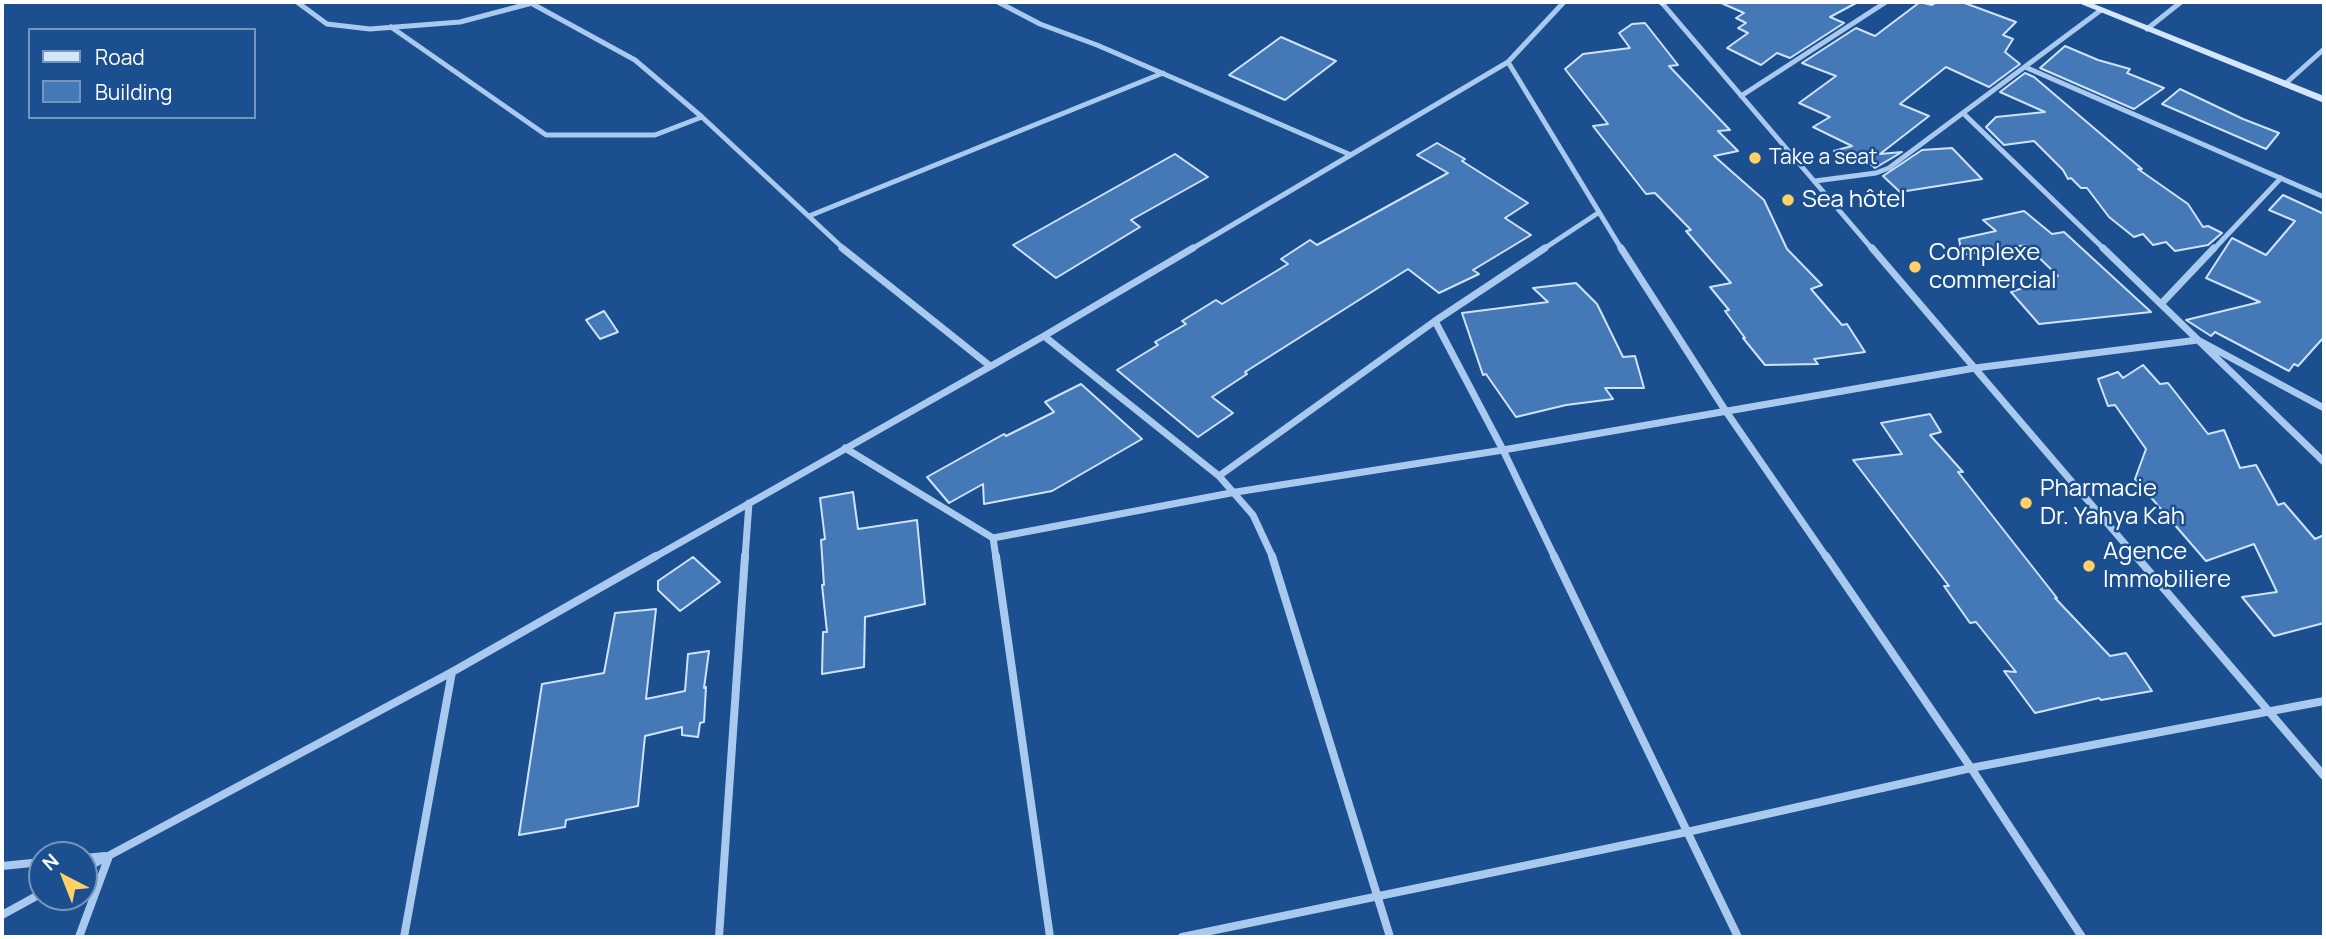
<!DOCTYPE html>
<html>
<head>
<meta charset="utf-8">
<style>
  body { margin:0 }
  #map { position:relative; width:2326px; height:939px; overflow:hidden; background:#1b4f8f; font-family:Manrope,sans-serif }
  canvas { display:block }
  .frame { position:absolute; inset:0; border:4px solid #fff; pointer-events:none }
  .legend { position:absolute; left:28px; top:28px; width:228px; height:91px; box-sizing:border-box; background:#1b4f8f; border:2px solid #7695bc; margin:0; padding:9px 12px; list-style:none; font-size:21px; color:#fff }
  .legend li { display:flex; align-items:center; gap:14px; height:35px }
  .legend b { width:35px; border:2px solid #7695bc }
  .north { position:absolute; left:28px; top:841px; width:70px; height:70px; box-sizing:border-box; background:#1b4f8f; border:2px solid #7695bc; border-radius:50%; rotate:318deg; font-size:19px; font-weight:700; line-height:28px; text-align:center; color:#fff }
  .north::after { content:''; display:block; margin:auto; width:24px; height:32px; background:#ffd166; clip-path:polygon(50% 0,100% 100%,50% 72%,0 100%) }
</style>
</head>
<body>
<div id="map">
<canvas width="2326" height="939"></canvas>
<div class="frame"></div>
<ul class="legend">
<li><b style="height:9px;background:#d6e6fa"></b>Road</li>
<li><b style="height:19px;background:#4478b7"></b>Building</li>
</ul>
<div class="north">N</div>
</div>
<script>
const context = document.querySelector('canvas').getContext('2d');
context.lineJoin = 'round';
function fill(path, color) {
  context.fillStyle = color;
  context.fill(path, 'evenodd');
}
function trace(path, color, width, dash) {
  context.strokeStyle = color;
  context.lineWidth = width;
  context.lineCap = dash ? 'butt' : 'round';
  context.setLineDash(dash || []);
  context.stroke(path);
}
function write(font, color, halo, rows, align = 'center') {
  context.font = font + ' Manrope,sans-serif';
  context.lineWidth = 5;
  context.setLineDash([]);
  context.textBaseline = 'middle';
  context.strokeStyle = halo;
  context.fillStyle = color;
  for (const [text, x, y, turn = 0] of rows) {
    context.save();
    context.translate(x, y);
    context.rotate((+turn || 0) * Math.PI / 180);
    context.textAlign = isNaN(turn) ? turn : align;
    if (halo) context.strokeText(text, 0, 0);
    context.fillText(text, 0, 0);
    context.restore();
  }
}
const building = new Path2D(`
  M1719 2H1858L1830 17 1844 23 1790 58 1777 53 1761 65 1727 48 1748 33 1738 28 1746 23 1736 18 1744 13Z
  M1920 2 1932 5 1937 2H1962L2016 22 2003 35 2013 39 2005 52 2020 64 1989 87 1946 67 1900 104 1929 116 1880 154 1902 152 1875 168 1868 162 1864 165 1834 151 1852 146 1813 127 1830 117 1799 103 1836 76 1802 63 1856 28 1875 36Z
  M1645 23 1678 65 1669 66 1730 130 1718 131 1738 151 1714 156 1764 200 1787 249 1822 285 1811 289 1842 325 1847 324 1865 352 1814 359 1818 364 1765 365 1743 338H1745L1725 311 1729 310 1710 287 1731 283 1686 231 1691 230 1655 193 1646 194 1593 126 1608 124 1565 69 1583 54 1630 48 1619 33 1632 24Z
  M1281 37 1336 61 1285 100 1229 75Z
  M2065 46 2098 60 2130 69 2127 73 2164 88 2134 109 2040 68Z
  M2025 73 2034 77 2142 169H2138L2188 204 2203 227 2208 226 2222 233 2208 245 2175 251 2166 242 2153 245 2143 234 2134 237 2109 217 2087 188H2081L2071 178 2068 179 2063 170 2034 141 2004 145 1986 127 1996 117 2045 112 2000 92Z
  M2180 89 2243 119 2279 133 2266 149 2162 104Z
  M1437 143 1465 159 1462 161 1528 203 1505 218 1531 235 1473 270 1479 274 1439 293 1408 269 1245 372 1247 374 1212 397 1233 413 1198 437 1117 370 1158 345 1155 342 1186 324 1182 321 1216 300 1222 304 1288 264 1281 259 1310 240 1317 245 1448 173 1417 155Z
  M1952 148 1982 179 1900 192 1883 176 1922 150Z
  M1175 154 1208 177 1131 220 1140 227 1056 278 1013 245Z
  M2283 195 2324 214V337L2298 366 2294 364 2289 371 2215 332 2211 336 2186 320 2260 302 2206 278 2232 238 2266 255 2295 221 2269 210Z
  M2024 211 2052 234 2064 232 2151 312 2039 324 2011 292 2058 276 2026 245 1962 255 1959 239 1996 231 1983 220Z
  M1576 283 1597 304 1623 357 1635 356 1644 388H1605L1613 399 1566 405 1516 417 1486 374 1483 375 1462 313 1548 302 1533 288Z
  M604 311 618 332 600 339 586 320Z
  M2143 365 2160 384 2168 383 2208 434 2224 430 2240 468 2256 465 2278 505 2284 503 2315 539 2324 535V623L2274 636 2242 597 2277 592 2254 544 2206 561 2135 479 2146 449 2115 405 2108 406 2098 379 2118 372 2123 378Z
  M1081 384 1142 439 1052 491 984 504 983 484 949 503 927 477 1004 434 1006 436 1054 412 1045 402Z
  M1930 414 1941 432 1930 435 1963 472H1958L2057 598H2055L2110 656 2126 653 2152 691 2101 700 2099 698 2035 713 2004 671 2016 672 1976 622 1970 623 1944 586H1949L1853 460 1902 454 1881 423Z
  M853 492 858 529 917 520 925 604 865 617 864 667 822 674 823 632H827L822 585H824L821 540 825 539 820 498Z
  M693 557 720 582 680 611 658 590V581Z
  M656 609 646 699 685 691 688 654 709 651 704 688 706 687 704 722 700 723 698 737 682 735V727L645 736 638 806 566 820 565 827 519 835 542 684 604 673 615 613Z`);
fill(building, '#4478b7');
trace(building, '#cfe3fa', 2);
trace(new Path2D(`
  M297 2 327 24 370 29 460 22 532 3
  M529 2 635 60 702 117 845 250
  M998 2 1040 24 1097 45 1351 155
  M1664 2 1662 3 1873 250
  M391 27 546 135H655L702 117
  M2147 29 2181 2
  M1508 62 1622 250
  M2025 67 2324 197
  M2285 84 2324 49
  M1741 96 1886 2
  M1963 113 2105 250
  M1815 181 1876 173 1889 168 2101 10
  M809 216 1163 73
  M1190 250 1508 62 1564 2
  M1542 250 1598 213
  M2213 250 2281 178`), '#a9c9ee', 5);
trace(new Path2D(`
  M842 248 990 366
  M1621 248 1725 410 1827 558
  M1872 248 2137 558
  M2103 248 2324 462
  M2161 304 2214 248
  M1435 321 1503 450 1555 558
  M1044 336 1219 476 1253 515 1273 558
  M845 448 993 538 1236 492 1503 450 1975 368 2198 340 2324 408
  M1219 476 1435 321 1545 248
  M993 538 996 558
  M653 558 1044 336 1193 248
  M745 558 749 503`), '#a9c9ee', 7);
trace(new Path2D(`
  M996 556 1050 937
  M1272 556 1390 937
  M1554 556 1738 937
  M1826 556 1971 768 2082 937
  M2136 556 2324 776
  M84 858 105 856
  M2 866 42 862
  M84 869 452 672 656 556
  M2 915 42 893
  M79 937 109 856
  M404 937 452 672
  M719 937 745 556
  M1182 937 1687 832 1971 768 2324 701`), '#a9c9ee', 8);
fill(new Path2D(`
  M1656 2H1666L1667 3 1662 6Z
  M2076 2H2089L2324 96V103Z`), '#d6e6fa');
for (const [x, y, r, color] of [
  [1755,158,7,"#ffd166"],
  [1788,200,7,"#ffd166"],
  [1915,267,7,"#ffd166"],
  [2026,503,7,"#ffd166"],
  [2089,566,7,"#ffd166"]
]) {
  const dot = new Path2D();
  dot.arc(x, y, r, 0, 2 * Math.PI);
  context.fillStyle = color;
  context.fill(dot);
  trace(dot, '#1b4f8f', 2.5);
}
write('21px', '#fff', '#1b4f8f', [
  ["Take a seat",1769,158]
], 'left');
write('24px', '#fff', '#1b4f8f', [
  ["Sea hôtel",1802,200],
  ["Complexe",1929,253],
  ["commercial",1929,281],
  ["Pharmacie",2040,489],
  ["Dr. Yahya Kah",2040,517],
  ["Agence",2103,552],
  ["Immobiliere",2103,580]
], 'left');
</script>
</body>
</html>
